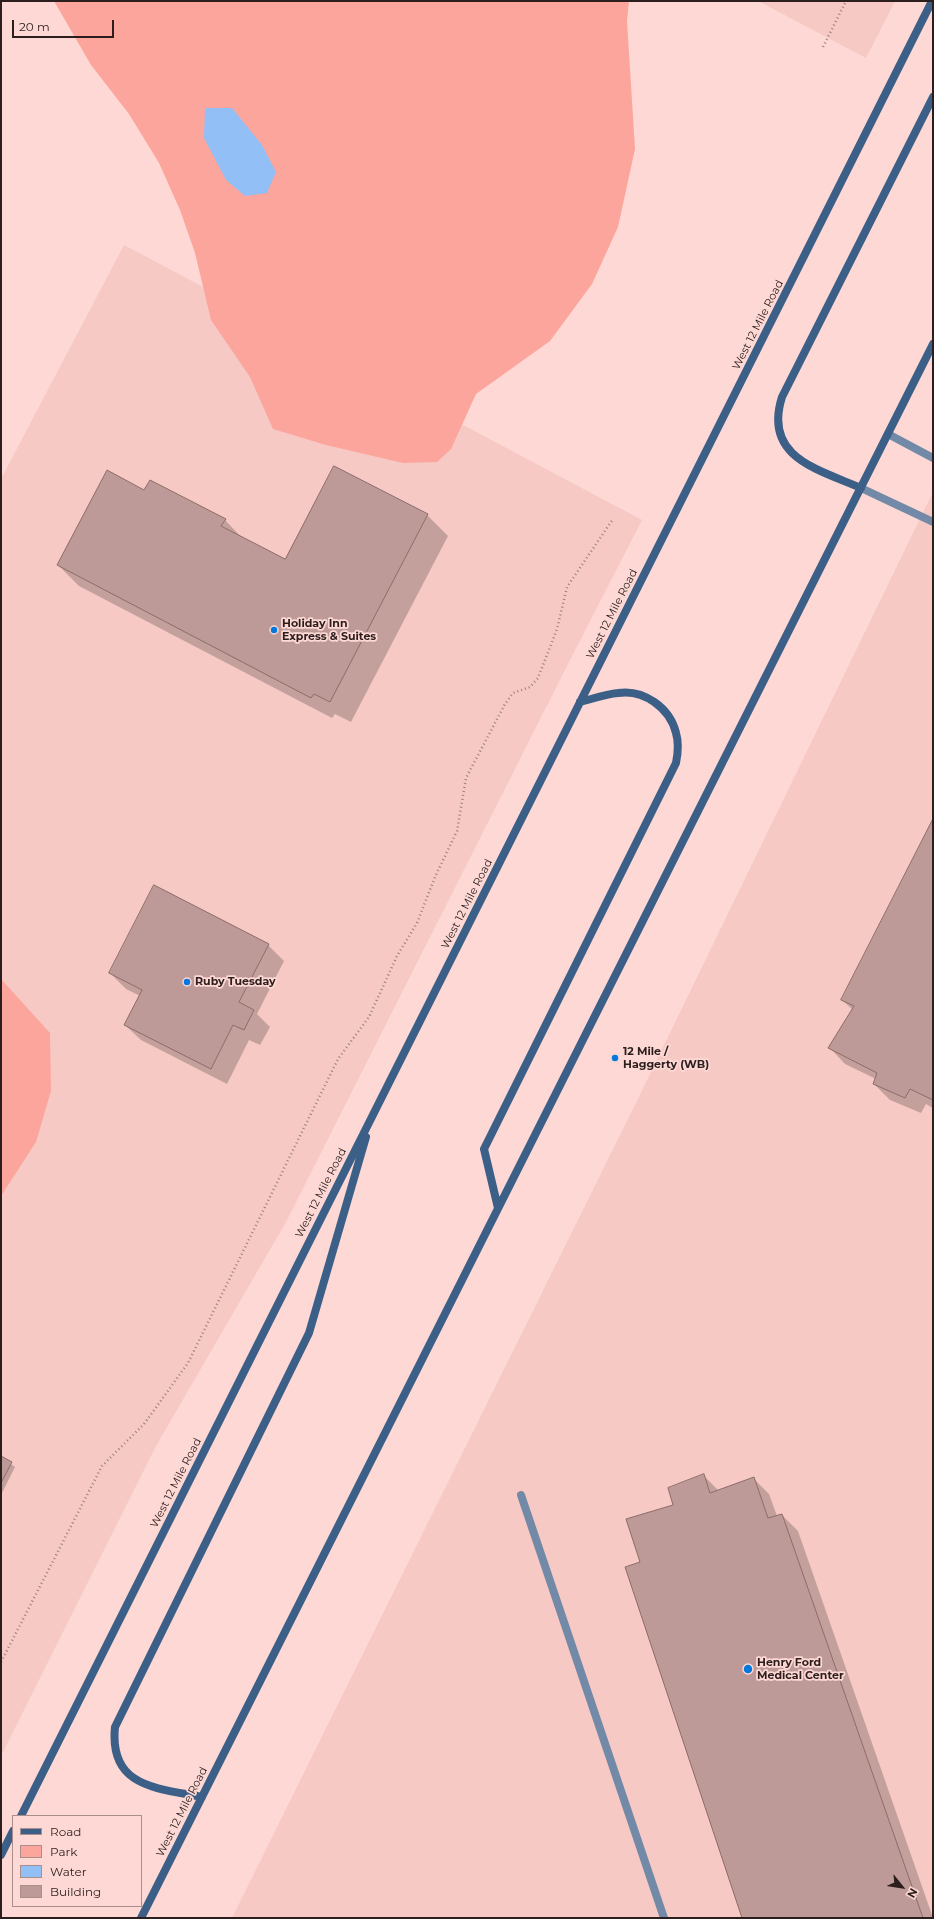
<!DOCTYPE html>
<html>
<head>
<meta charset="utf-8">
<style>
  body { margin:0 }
  #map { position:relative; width:934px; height:1919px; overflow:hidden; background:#fdd8d4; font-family:Montserrat,sans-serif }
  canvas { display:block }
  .frame { position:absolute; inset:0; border:2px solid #2b1e1d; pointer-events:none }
  .legend { position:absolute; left:12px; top:1815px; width:130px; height:92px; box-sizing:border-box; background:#fdd8d4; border:1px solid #a98e8b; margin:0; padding:5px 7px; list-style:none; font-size:12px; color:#2b1e1d }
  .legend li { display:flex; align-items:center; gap:8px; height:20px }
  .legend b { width:20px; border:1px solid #a98e8b }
  .north { position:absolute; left:882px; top:1867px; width:40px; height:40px; -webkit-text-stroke:3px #fdd8d4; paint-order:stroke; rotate:120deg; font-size:11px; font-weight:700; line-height:16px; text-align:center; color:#2b1e1d }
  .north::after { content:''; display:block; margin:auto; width:14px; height:18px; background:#2b1e1d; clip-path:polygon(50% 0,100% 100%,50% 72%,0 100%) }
  .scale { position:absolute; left:12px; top:20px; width:102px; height:18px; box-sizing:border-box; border:2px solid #2b1e1d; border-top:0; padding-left:5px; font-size:12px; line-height:14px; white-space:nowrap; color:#2b1e1d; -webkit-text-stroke:3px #fdd8d4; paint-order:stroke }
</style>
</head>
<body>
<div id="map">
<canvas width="934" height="1919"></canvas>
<div class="frame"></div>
<ul class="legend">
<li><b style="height:5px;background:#3c5f88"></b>Road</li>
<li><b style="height:11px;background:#fca59d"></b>Park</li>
<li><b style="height:11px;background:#92bff6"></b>Water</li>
<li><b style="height:11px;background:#bd9a97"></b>Building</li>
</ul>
<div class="north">N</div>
<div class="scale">20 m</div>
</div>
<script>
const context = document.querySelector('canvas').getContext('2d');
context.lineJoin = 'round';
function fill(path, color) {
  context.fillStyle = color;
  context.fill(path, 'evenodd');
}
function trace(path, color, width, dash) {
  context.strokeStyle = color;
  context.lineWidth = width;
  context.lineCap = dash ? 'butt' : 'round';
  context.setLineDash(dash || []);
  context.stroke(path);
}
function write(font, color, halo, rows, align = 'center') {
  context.font = font + ' Montserrat,sans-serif';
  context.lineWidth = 3.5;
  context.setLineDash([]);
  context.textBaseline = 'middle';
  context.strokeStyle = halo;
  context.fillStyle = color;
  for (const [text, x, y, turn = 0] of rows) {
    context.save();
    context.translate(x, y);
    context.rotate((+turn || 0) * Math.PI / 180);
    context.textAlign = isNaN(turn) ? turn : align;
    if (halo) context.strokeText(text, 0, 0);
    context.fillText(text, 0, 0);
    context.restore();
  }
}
fill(new Path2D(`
  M758 1H895L866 58Z
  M124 245 642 520 570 660 286 1222 156 1446 1 1756V479Z
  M933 492V1918H232L632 1111Z`), '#f6c9c4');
fill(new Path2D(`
  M54 1H629L627 21 635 149 618 227 592 284 550 341 476 394 451 449 437 462 403 463 326 445 273 429 250 377 211 320 195 253 180 210 159 163 129 114 91 65Z
  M1 979 50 1033 51 1091 36 1142 1 1196Z`), '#fca59d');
fill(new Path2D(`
  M205 108H232L262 145 276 172 267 193 245 196 226 180 204 138Z`), '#92bff6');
fill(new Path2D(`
  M145 491 225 520 244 540 285 561 427 515 448 536 351 722 335 714 332 718 79 586 58 565Z
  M933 821V1108L926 1104 921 1113 890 1100 874 1084 876 1079 845 1064 830 1048 853 1010 842 1000Z
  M268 945 284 961 257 1014 270 1027 260 1045 249 1040 227 1084 141 1040 125 1025 140 996 126 989 110 973Z
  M1 1457 15 1467 1 1495Z
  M703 1475 719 1491 753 1478 769 1494 777 1516 782 1515 798 1531 933 1918H743L641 1563 674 1505Z`), '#0003');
const building = new Path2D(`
  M334 466 428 514 330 702 314 694 311 698 57 565 107 470 144 490 150 480 226 519 221 526 285 559Z
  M933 819V1100L910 1089 905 1098 873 1084 877 1073 828 1048 854 1006 841 1000Z
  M154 885 269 944 239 1002 254 1010 244 1030 233 1025 211 1069 124 1025 142 990 109 973Z
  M1 1456 12 1462 1 1483Z
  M704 1474 710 1493 754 1477 768 1518 782 1514 923 1918H742L625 1567 640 1562 626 1519 673 1505 668 1488Z`);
fill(building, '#bd9a97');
trace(building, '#8d6c69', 1);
trace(new Path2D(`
  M823 47 846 1
  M1 1662 102 1466 144 1424 188 1363 338 1059 369 1017 397 956 417 923 435 877 457 831 466 778 505 704 513 693 530 687 538 678 557 629 567 587 613 519`), '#9a807e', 2.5, [1, 3]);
trace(new Path2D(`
  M521 1495 664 1918`), '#7289a7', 8);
trace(new Path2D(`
  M888 434 933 458
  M861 488 933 522`), '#7289a7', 8);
trace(new Path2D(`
  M861 488C817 469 763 457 782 397L933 97
  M498 1208 484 1149 676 763C678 753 679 743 676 733 670 708 644 689 618 693 606 694 592 699 580 702
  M202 1797C156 1788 109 1787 115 1727L309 1333 366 1137
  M21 1816 932 1
  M1 1855 13 1831
  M141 1918 933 344`), '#3c5f88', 8);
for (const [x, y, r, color] of [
  [274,630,4,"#0478df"],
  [187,982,4,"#0478df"],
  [615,1058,4,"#0478df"],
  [748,1669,5,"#0478df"]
]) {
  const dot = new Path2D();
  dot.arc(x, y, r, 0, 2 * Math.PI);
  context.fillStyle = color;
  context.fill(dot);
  trace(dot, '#fdd8d4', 1.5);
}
write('11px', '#2b1e1d', '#fdd8d4', [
  ["West 12 Mile Road",758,325,-63],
  ["West 12 Mile Road",612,614,-63],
  ["West 12 Mile Road",467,904,-63],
  ["West 12 Mile Road",321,1193,-63],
  ["West 12 Mile Road",176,1483,-63],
  ["West 12 Mile Road",182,1812,-63]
]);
write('bold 11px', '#2b1e1d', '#fdd8d4', [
  ["Holiday Inn",282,624],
  ["Express & Suites",282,637],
  ["Ruby Tuesday",195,982],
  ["12 Mile /",623,1052],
  ["Haggerty (WB)",623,1065],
  ["Henry Ford",757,1663],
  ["Medical Center",757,1676]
], 'left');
</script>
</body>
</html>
